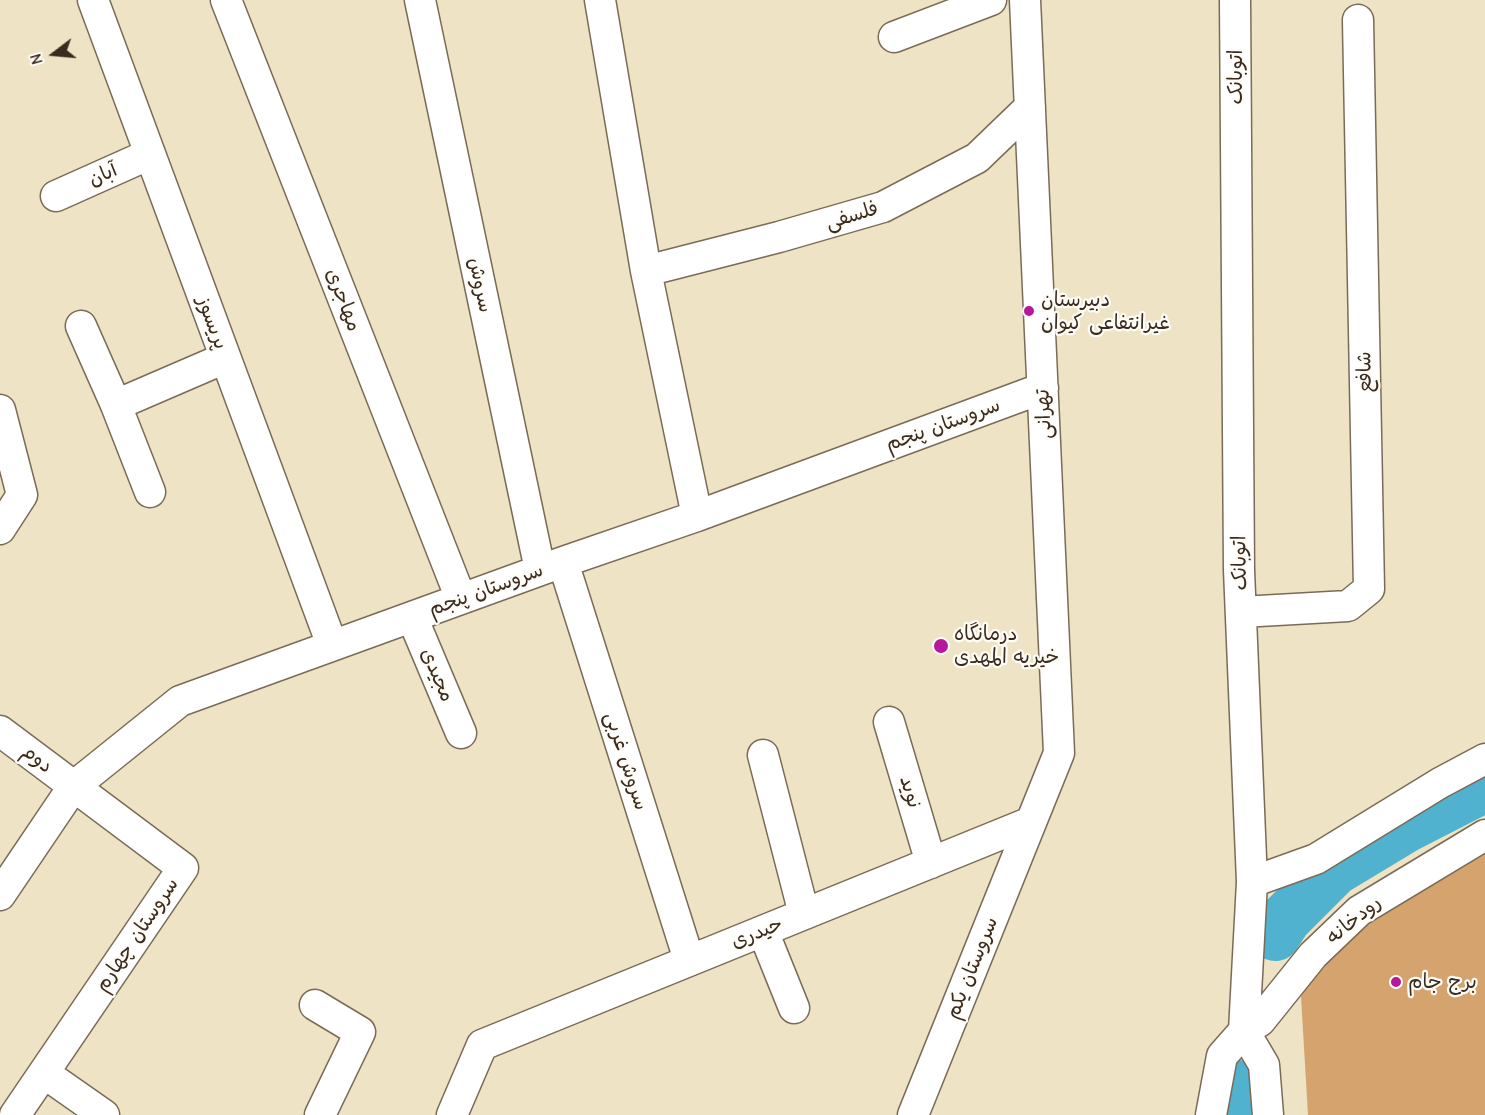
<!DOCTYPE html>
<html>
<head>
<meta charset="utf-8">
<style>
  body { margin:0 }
  #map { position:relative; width:1485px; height:1115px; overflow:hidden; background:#eee3c4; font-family:"Comic Neue",sans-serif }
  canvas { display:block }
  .north { position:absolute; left:24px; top:24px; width:60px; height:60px; -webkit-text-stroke:4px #fdfcf7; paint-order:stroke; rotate:254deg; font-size:16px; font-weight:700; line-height:24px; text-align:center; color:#3b2a1e }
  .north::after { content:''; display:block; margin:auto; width:21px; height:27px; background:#3b2a1e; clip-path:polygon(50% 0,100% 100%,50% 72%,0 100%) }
</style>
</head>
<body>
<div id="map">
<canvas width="1485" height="1115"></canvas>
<div class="north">N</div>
</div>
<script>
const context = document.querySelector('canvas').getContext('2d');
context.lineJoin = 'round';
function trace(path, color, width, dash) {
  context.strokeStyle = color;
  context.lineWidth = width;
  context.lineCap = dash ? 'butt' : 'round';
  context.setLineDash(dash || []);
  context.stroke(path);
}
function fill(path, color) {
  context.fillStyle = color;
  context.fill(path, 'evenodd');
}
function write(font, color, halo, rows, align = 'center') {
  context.font = font + ' "Comic Neue","Playpen Sans Arabic",sans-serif';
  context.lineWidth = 4.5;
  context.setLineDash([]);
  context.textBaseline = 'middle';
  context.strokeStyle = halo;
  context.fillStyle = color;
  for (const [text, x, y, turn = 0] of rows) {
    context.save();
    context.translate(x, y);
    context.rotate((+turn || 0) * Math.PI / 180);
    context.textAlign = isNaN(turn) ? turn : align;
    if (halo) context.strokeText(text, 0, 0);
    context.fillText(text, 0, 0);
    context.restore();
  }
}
trace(new Path2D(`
  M1275 935 1286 918 1334 870 1407 826 1485 786
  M1236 1115 1238 1086`), '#50b2cf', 52);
fill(new Path2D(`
  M1485 852V1115H1308L1301 997 1315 967 1344 940Z`), '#d5a46e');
const street = new Path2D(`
  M93 0 332 645
  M226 0 461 599
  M420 0 540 570
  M600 0 646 271 697 516
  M894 37 991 0
  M56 196 150 154
  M646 271 779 237 883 207 977 158 1030 107
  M81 326 116 405 150 492
  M116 405 225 358
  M0 410 22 495 0 529
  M563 562 689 960
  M1241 612 1348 606 1369 589 1358 20
  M412 617 461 733
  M889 722 931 863
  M0 731 183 868 15 1115
  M763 755 804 914
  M1252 882 1316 859 1440 783 1485 759
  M0 895 73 787 180 701 563 562 697 516 1043 388
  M763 931 794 1008
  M315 1005 360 1032 320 1115
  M44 1073 104 1115
  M452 1115 482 1045 1031 822
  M913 1115 1059 753 1025 0
  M1211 1115 1222 1056 1244 1031 1252 882 1239 570 1235 0
  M1268 1115 1264 1065 1244 1031 1260 1021 1313 955 1359 911 1485 835`);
trace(street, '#7a6b58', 33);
trace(street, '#fff', 30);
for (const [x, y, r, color] of [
  [1029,311,6,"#b5179e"],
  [941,646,8,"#b5179e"],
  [1396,982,6,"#b5179e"]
]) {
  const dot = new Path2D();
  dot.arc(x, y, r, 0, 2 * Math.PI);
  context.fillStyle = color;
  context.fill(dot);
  trace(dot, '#fdfcf7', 2);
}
write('20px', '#3b2a1e', '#fdfcf7', [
  ["اتوبانک",1236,77,-90],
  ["آبان",103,175,-24],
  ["فلسفی",852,216,-17],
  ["سروش",480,285,78],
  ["مهاجری",343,300,69],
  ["پریسوز",212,323,70],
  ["شافع",1365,372,-91],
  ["تهرانی",1044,414,-93],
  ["سروستان پنجم",943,425,-20],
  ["اتوبانک",1240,563,-91],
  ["سروستان پنجم",486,590,-20],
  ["مجیدی",437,675,67],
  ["دوم",37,759,38],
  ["سروش غربی",626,761,72],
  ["نوید",910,792,73],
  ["رودخانه",1354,920,-39],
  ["حیدری",757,933,-22],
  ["سروستان چهارم",137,935,-56],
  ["سروستان یکم",972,968,-68]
]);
write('20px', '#3b2a1e', '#fdfcf7', [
  ["دبیرستان",1041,300],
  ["غیرانتفاعی کیوان",1041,323],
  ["درمانگاه",954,634],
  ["خیریه المهدی",954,657],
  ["برج جام",1408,982]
], 'left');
</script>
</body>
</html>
